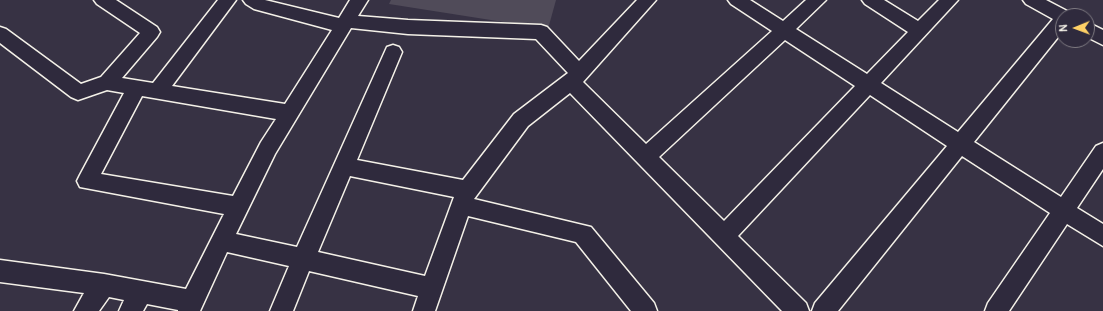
<!DOCTYPE html>
<html>
<head>
<meta charset="utf-8">
<style>
  body { margin:0 }
  #map { position:relative; width:1103px; height:311px; overflow:hidden; background:#373244; font-family:Pangolin,sans-serif }
  canvas { display:block }
  .north { position:absolute; left:1055px; top:8px; width:40px; height:40px; box-sizing:border-box; background:#2f2a3d; border:1px solid #7e7a81; border-radius:50%; rotate:269deg; font-size:11px; font-weight:700; line-height:16px; text-align:center; color:#f4f1e8 }
  .north::after { content:''; display:block; margin:auto; width:14px; height:18px; background:#ffd166; clip-path:polygon(50% 0,100% 100%,50% 72%,0 100%) }
</style>
</head>
<body>
<div id="map">
<canvas width="1103" height="311"></canvas>
<div class="north">N</div>
</div>
<script>
const context = document.querySelector('canvas').getContext('2d');
context.lineJoin = 'round';
function fill(path, color) {
  context.fillStyle = color;
  context.fill(path, 'evenodd');
}
function trace(path, color, width, dash) {
  context.strokeStyle = color;
  context.lineWidth = width;
  context.lineCap = dash ? 'butt' : 'round';
  context.setLineDash(dash || []);
  context.stroke(path);
}
fill(new Path2D(`
  M391 0H556L548 29 389 4Z`), '#504b59');
const minor = new Path2D(`
  M94 0H116L157 27 160 32 157 37 122 78 153 83 218 0H236L172 86 285 104 332 30 254 9 246 4 243 0H265L339 18 350 0H368L358 16 408 20 541 25 547 27 579 61 637 0H656L583 82 646 144 772 31 731 4 728 0H750L783 21 806 0H826L796 29 867 74 908 32 865 4 862 0H884L918 21 939 0H958L881 83 958 132 1053 19 1026 4 1023 0H1046L1069 12 1071 16H1063V31L974 142 1061 197 1096 146 1103 143V169L1077 208 1103 224V246L1067 224 1009 311H985L988 303 1050 213 962 156 838 311H812L815 303 947 146 870 95 738 236 806 303 809 311H782L570 93 528 126 474 199 591 227 654 303 657 311H631L576 242 468 216 435 311H413L418 296 309 271 293 311H270L289 266 227 252 200 311H178V310L147 304 143 311H119L124 300 109 297 99 311H74L84 293 0 282V260L104 274 186 289 224 214 80 187 77 181 80 175 124 93 107 90 78 100 71 97 0 43V27L6 29 81 84 101 77 140 33 97 4ZM351 28 408 34 536 39 568 73 514 114 463 180 357 160 402 52 399 47 393 45 387 47 297 247 236 234 275 154ZM785 40 855 86 724 221 659 157ZM142 96 276 119 261 142 233 196 101 174ZM350 176 454 197 425 276 318 252Z
  M1087 22 1103 30V45L1087 37Z`);
trace(minor, '#f4f1e8', 3);
fill(minor, '#2f2a3d');
</script>
</body>
</html>
